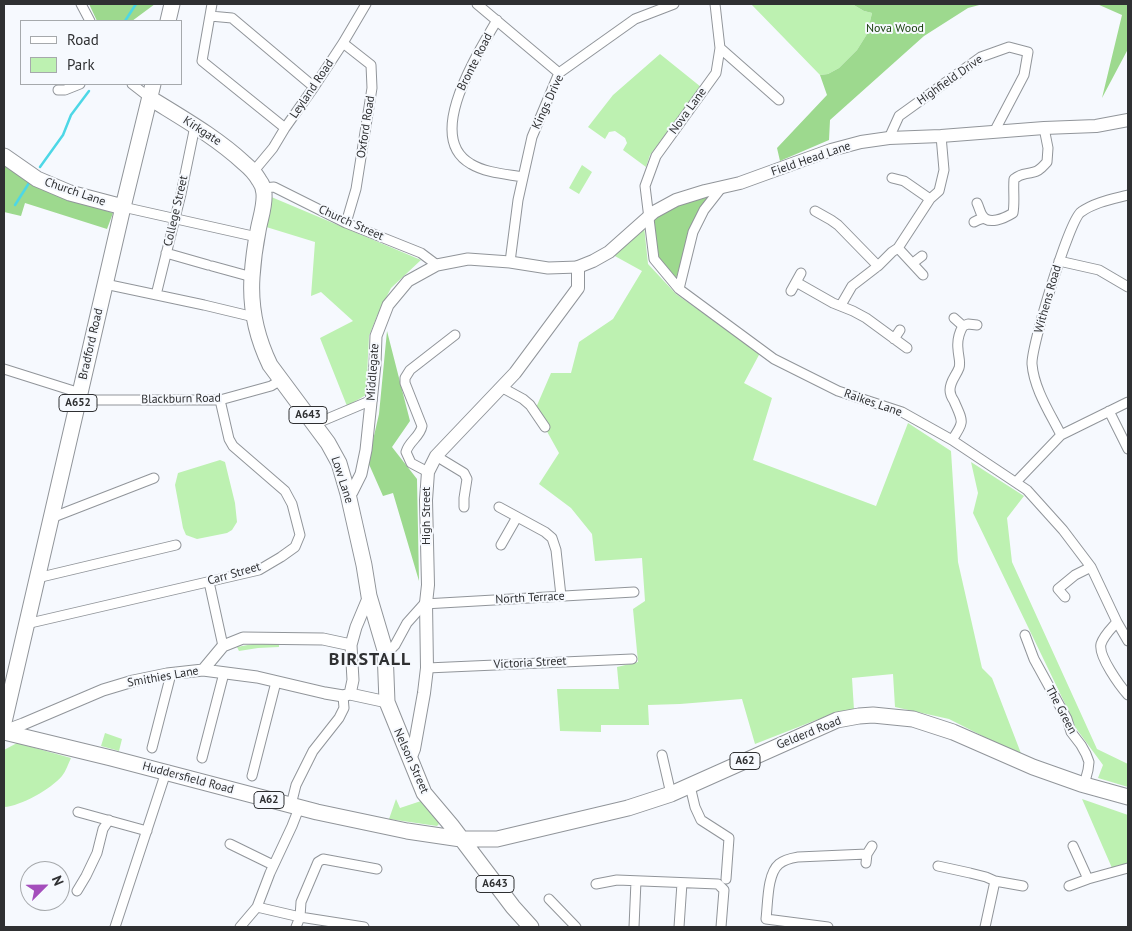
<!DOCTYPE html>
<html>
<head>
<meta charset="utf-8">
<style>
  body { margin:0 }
  #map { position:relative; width:1132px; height:931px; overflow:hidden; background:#f6f9fe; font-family:"PT Sans",sans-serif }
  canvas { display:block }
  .frame { position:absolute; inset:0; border:5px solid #2f3032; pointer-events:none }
  .legend { position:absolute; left:20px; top:20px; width:162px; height:65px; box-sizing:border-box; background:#f6f9fe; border:1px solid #a6a9ac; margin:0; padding:6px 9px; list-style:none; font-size:15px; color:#2f3032 }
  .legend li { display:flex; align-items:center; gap:10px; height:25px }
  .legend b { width:25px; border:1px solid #a6a9ac }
  .north { position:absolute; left:20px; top:861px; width:50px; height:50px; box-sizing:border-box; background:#f6f9fe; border:1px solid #a6a9ac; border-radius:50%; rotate:67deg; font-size:14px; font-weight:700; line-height:20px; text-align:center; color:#2f3032 }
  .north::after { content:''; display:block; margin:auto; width:18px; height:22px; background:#a44ebc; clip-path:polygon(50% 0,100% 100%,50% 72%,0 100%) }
</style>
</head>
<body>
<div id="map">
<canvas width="1132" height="931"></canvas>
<div class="frame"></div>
<ul class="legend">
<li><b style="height:6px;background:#fff"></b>Road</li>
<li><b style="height:14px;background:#bdf1b1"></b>Park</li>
</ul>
<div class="north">N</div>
</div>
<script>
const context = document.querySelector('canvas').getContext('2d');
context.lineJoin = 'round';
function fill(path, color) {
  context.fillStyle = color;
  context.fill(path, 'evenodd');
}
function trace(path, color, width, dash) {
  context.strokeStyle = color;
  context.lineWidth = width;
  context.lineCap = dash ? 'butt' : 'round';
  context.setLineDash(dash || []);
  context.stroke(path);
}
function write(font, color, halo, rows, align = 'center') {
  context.font = font + ' "PT Sans",sans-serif';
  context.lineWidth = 4;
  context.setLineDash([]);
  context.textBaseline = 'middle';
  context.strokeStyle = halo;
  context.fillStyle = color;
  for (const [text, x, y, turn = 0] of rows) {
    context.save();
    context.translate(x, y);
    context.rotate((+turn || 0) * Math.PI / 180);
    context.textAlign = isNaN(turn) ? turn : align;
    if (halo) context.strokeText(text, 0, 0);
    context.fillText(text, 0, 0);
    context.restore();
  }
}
fill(new Path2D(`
  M751 4H852L864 11 872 13 867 34 857 50 839 68 828 74 820 75Z
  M660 54 701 87 650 155 646 167 623 150 627 143 625 138 615 131 609 132 605 139 588 127 613 95Z
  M582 165 592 172 579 194 569 188Z
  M269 196 421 260 391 288 377 316 369 336 366 395 347 406 320 338 353 321 321 292 311 296 315 242 263 226Z
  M644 226 648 264 676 294 760 353 744 383 772 398 753 460 876 506 908 423 951 451 958 562 982 668 992 678 1022 756 949 719 895 707 893 674 852 678 854 710 829 715 755 744 742 699 680 704 648 705 649 725H601V732L560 731 557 689H619L617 667 638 662 633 609 645 601 642 558 595 561 592 534 571 508 539 484 559 453 535 410 551 373H571L579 342 613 319 642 271 613 255Z
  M220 460 225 462 235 503 237 522 232 530 227 533 197 539 186 535 183 528 175 485 178 473Z
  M971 462 1024 496 1007 518 1012 562 1097 749 1128 764V787L1098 778 1103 765 1075 727 1070 714 973 513 978 493Z
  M279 643V647L258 648 239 651 237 647 253 644Z
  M105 733 122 739 119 751 101 746Z
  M17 743 71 758C68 764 66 771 62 776 51 789 21 806 4 807V750Z
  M396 799 400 808 421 801 437 820 439 824 437 826 389 819Z
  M1082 799 1128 815V863L1112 868Z`), '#bdf1b1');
fill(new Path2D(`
  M89 4H155L132 21H97Z
  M852 4H983L968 8 924 36 830 120 829 140 780 161 777 148 827 95 820 75 828 74 839 68 857 50 867 34 872 13 864 11Z
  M1097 4H1128V49L1102 98 1122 15Z
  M4 162 51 193 113 213 107 229 25 203 21 216 4 212Z
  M715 192 697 213 685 247 676 279 659 258 651 216 677 202Z
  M387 331 410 421 392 447 417 479 419 581 393 493 383 496 368 462 379 414Z`), '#9dd98e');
trace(new Path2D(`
  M125 21 136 4
  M40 167 63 135 71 115 89 91
  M15 205 29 183`), '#4dd7e6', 2.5);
const minor = new Path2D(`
  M81 4 90 21
  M212 4 202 61 285 128
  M477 4 559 73
  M715 4 720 48 716 73 656 156 645 186 654 259 679 289 774 359 838 391 902 412 952 440 1027 490 1063 530 1091 567 1117 622 1128 641
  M210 16 232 18 314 87
  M497 20C479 52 423 137 471 164 486 173 506 174 523 177
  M343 43 371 65 372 88 356 189 346 223
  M720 48 779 100
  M132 84 150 98
  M58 90H65L80 84
  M889 138 899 116 981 57 1009 47 1028 52 1024 75 994 132
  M253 172 273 148 285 128 314 87 343 43 366 4
  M892 178 904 181 930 199
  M263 188 274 187 346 223 421 253 437 265
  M977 203C979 207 980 212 982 215 988 226 1005 218 1013 213 1015 202 1013 190 1014 179 1023 172 1025 175 1034 172 1040 171 1043 166 1047 162L1048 148 1044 128
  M123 207 257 237
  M815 211 831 220 838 225 878 266
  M974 222 978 220 984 218
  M898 248 923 275
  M166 253 208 265
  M1059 261 1099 270 1128 287
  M510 262 518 200 532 137 559 73 635 19 674 4
  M913 263 922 256
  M212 266 252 277
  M796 282 833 303 853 311 866 318 907 348
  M105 284 204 305 254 317
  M679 289 693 232 704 210 722 187
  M791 291 801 273
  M156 295 181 194 195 126
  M841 305 852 286 878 266 892 252 898 248 930 199 939 191 944 170 941 136
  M954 318 963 326
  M894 339 900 330
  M4 369 80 393
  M501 387 523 399 530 405 545 427
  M78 400H220L271 386 281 380
  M1109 411 1128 449
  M315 424 372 400
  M1061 435C1050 413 1034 389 1032 364 1031 347 1069 220 1081 212 1095 202 1113 199 1128 195
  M952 440C965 421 963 422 954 401 952 398 950 394 950 390 950 381 956 376 959 368 961 362 958 355 958 349 957 341 959 333 963 326L968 324 977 325
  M436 456 464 473 467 479 464 498V507
  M428 472 411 463 406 452C409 441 420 437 422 426L405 383V378L410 370 455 335
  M1016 482 1061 435 1128 402
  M499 507 545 532 552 538 556 550 561 596
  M51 518 154 478
  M501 545 517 517
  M37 578 176 545
  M209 582 223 646
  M1065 597 1058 589 1075 575 1091 567
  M1117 622C1111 629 1104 635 1101 644 1098 656 1120 686 1128 695
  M26 624 259 570 281 557 295 547 300 535 292 504 285 491 233 446 229 439 220 400
  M1025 635 1034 659 1067 719 1071 732 1081 745 1086 754 1089 762 1088 770 1084 785
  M385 655 395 645 407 623 424 604 634 592
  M427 668 632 659
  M152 748 171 674
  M662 755 671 794
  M202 758 224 673
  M252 776 276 682
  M690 786 695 807 701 820 729 838 726 879
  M291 805 296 785 313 751 339 718 344 708 343 696
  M78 812 147 831
  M230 844 273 865
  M1073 846 1088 879 1128 868
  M866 863 867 854 872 846
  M938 866 970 873 986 877 995 881 1023 886
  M596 884 617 880 718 884 724 890 721 927
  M1069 886 1088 879
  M77 891 86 876 97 853 103 829 109 820
  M549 899 576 927
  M257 907 300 917 364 927
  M115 927 166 772
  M240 927 257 907 270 873 292 826 299 808
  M296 927 300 917 301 902 318 862 323 859 377 869
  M634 927 636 881
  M679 927 682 883
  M828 927 766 919C768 903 767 874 779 864 785 859 792 858 798 857L867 854
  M985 927 995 881`);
const tertiary = new Path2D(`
  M348 494 352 492 361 474 366 450 375 364 376 336 388 305 408 281 437 265 468 259 510 262 548 268 578 267
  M203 670 223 646 243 638 323 639 351 645
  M350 694 353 680 351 645 356 627 369 596
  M4 731 23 724 103 690 133 681 167 674 203 670 257 677 325 693 343 696 350 694 387 702`);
const secondary = new Path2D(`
  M408 756 412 754 414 749 424 693 427 668 426 603 428 585 426 500 428 472 436 456 515 373 578 288V267L593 261 609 252 654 212 676 200 705 191 740 183 831 150 861 142 889 138 941 136 1044 128 1096 126 1128 120`);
const primary = new Path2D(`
  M168 21 172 4
  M150 98C182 118 216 137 244 163 250 168 255 173 259 180 262 184 264 189 264 194 265 206 260 219 258 231 255 246 253 262 252 277 250 307 257 338 270 365L328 443 339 463 348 494 364 565 369 596 385 650 387 702 424 793 451 825 513 907 531 927
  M4 156 37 179 70 193 123 207
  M4 722 123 207 153 84
  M4 732 111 758 317 812 407 831 461 839H497L628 808 671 794 837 720 859 716 873 715 913 719 953 732 1033 767 1081 784 1128 797`);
trace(minor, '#91959a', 11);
trace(tertiary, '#91959a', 13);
trace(secondary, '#91959a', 14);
trace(primary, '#91959a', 17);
trace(minor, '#fff', 9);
trace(tertiary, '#fff', 11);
trace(secondary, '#fff', 12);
trace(primary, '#fff', 15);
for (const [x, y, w] of [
  [78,403,38],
  [308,415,38],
  [745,761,30],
  [269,800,30],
  [495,884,38]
]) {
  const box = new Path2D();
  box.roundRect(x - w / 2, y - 8.5, w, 17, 4);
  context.fillStyle = '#f6f9fe';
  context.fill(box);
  trace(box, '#2f3032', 1);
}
write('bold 11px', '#2f3032', null, [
  ["A652",78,403],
  ["A643",308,415],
  ["A62",745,761],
  ["A62",269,800],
  ["A643",495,884]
]);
write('12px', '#153c09', '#f6f9fe', [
  ["Nova Wood",895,29]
]);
write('12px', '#2f3032', '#f6f9fe', [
  ["Bronte Road",475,62,-63],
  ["Highfield Drive",950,80,-35],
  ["Leyland Road",312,89,-56],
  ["Kings Drive",548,102,-65],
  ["Nova Lane",688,111,-54],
  ["Oxford Road",366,127,-81],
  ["Kirkgate",202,131,33],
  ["Field Head Lane",811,159,-19],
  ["Church Lane",75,192,19],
  ["College Street",176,211,-77],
  ["Church Street",351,223,24],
  ["Withens Road",1048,299,-74],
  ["Bradford Road",91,344,-77],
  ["Middlegate",373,372,-86],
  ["Blackburn Road",181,399,-1],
  ["Raikes Lane",873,403,19],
  ["Low Lane",342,480,72],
  ["High Street",427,516,-90],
  ["Carr Street",234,574,-16],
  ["North Terrace",530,598,-3],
  ["Victoria Street",530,663,-3],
  ["Smithies Lane",163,677,-10],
  ["The Green",1061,710,62],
  ["Gelderd Road",809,733,-22],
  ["Nelson Street",411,761,66],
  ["Huddersfield Road",188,778,15]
]);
context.letterSpacing = '1px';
write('bold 18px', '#2f3032', '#f6f9fe', [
  ["BIRSTALL",370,660]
]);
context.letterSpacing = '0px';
</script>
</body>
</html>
